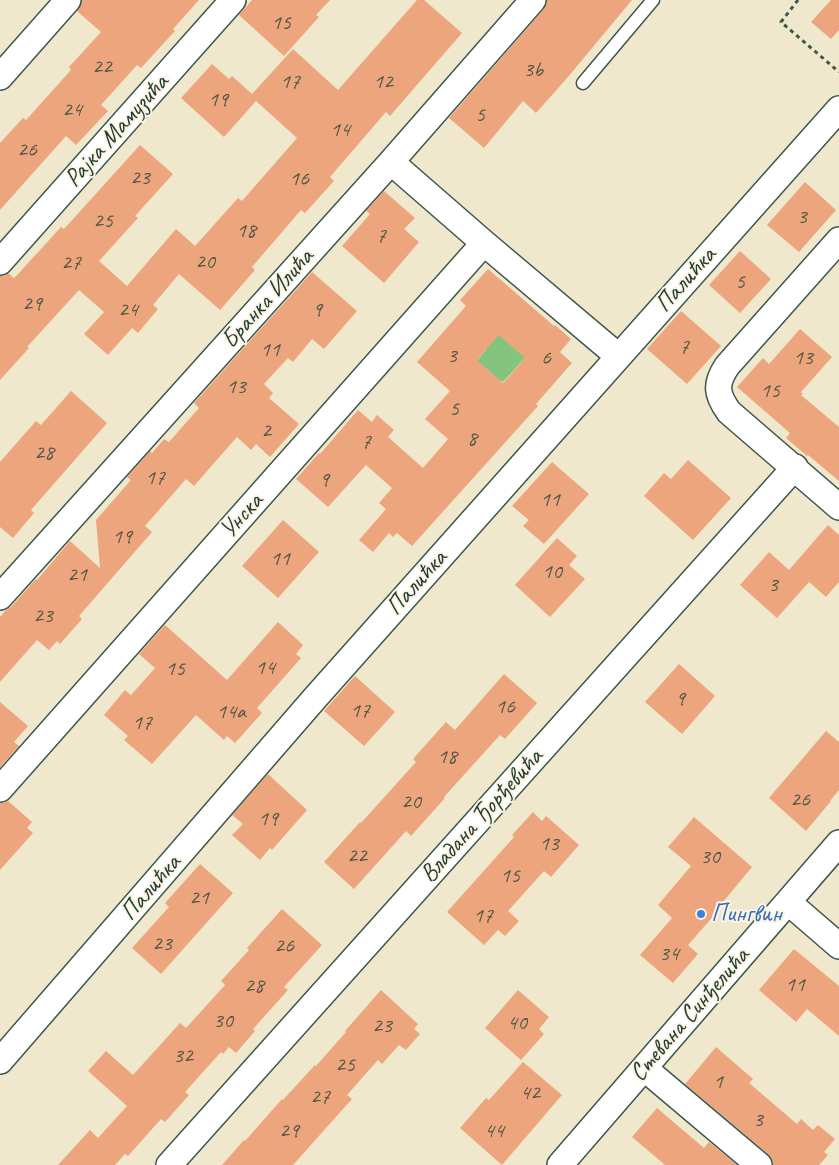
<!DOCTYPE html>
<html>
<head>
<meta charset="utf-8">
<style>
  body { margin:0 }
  canvas { display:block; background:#efe8cc }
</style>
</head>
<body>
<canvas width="839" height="1165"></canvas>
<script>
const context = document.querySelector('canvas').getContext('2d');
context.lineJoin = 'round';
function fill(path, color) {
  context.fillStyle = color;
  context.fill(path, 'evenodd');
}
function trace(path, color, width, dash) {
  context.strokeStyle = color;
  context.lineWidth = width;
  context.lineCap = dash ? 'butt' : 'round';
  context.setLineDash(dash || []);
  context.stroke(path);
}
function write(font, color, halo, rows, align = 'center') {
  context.font = font + ' Caveat,sans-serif';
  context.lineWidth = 4;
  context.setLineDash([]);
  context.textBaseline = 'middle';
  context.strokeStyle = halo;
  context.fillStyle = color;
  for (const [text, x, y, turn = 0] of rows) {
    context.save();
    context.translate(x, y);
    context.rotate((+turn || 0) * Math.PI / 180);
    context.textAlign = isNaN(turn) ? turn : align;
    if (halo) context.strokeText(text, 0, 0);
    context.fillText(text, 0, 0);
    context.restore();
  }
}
fill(new Path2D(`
  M554 326 503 382 500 380 483 399 460 379 486 350 465 331Z`), '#83c57e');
fill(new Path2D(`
  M82 0H199L173 29 175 31 141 68 137 65 101 105 108 111 76 145 66 136 0 210V143L23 118 26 120 71 70 69 67 101 32 77 11 82 3Z
  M252 0H330L316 15 319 17 284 56 239 15Z
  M417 0H424L462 33 390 116 386 112 330 177 334 181 305 213 301 210 252 267 255 270 220 310 179 274 153 305 158 309 138 333 132 328 108 355 84 334 104 312 79 290 27 347 29 348 0 380V276H4L8 273 14 278 19 273 61 227 64 229 140 145 173 174 135 216 138 218 99 261 127 286 176 229 195 246 238 198 242 201 297 138 256 101 224 137 181 98 212 64 229 79 232 76 252 94 293 49 338 90Z
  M547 0H632L568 77 536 113 523 101 484 148 449 118 544 9 547 3Z
  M831 0H839V30L831 39 811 22Z
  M805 182 836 210 799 252 767 225Z
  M384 191 415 218 404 229 419 242 384 283 342 246 370 214 366 211Z
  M740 251 771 279 740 313 709 285Z
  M488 269 554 326 555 325 571 339 560 352 572 363 536 404 538 406 412 546 397 533 393 537 389 533 373 552 359 540 386 509 379 503 392 488 366 465 328 507 296 479 319 453 320 454 358 410 372 422 377 415 394 430 388 437 423 468 448 439 425 419 450 391 417 362 466 306 460 300ZM499 335 525 358 503 383 477 360Z
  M312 272 357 311 324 349 312 339 293 362 288 358 264 384 273 393 269 398 299 424 270 457 256 444 251 450 237 437 194 486 186 479 145 526 152 532 79 616 82 619 60 644 57 641 49 650 37 640 0 682V617L6 610 11 607 36 579 37 580 70 541 100 568 96 520 131 480 127 477 150 451 152 453 164 439 169 442 199 408 194 403Z
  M681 311 721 346 687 384 647 349Z
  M800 329 832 357 801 392 803 394 801 395 839 427V481L808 455 807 456 786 438 790 433 737 387 763 358 769 364Z
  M71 391 107 423 31 510 34 513 13 538 0 527V462L36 421 41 425Z
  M688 460 731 498 693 540 644 496 664 473 671 479Z
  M552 462 589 494 544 544 523 526 529 520 512 506Z
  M283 520 319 552 278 598 242 566Z
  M828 525 839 535V582L826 597 809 582 777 618 740 585 769 552 789 570Z
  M557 538 577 556 569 565 585 579 550 617 515 585Z
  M278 622 303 645 296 654 301 658 257 708 262 713 235 743 227 736 224 740 196 715 152 764 124 740 128 736 104 715 125 690 131 695 155 668 139 654 165 625 227 680Z
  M679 664 715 696 682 734 645 702Z
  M504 674 537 703 505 739 500 735 444 797 445 798 411 836 406 831 354 889 324 862 360 822 361 823 416 762 413 759 446 722 455 730Z
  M355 676 395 712 364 746 324 711Z
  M0 702 28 726 14 742 19 746 0 767Z
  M826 731 839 742V790L830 801H831L806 831 769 798Z
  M268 774 307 810 272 850 270 848 260 860 232 835 243 824 232 815Z
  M8 801 32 822 27 828 33 833 0 870V803H4Z
  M533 812 542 821 546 816 579 845 551 877 544 871 508 911 519 921 505 936 498 930 484 945 447 912 514 837 512 835Z
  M694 817 752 867 723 902 725 903 688 945 698 954 673 983 640 955 672 918 658 905 691 866 668 847Z
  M200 864 233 893 161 974 132 948 169 907 165 903Z
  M282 909 322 945 284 987 288 990 253 1029 255 1031 236 1053 229 1047 223 1054 221 1052 185 1092 189 1095 165 1122 161 1119 128 1156 125 1154 115 1165H58L90 1130 98 1138 127 1106 88 1071 106 1051 133 1075 180 1023 186 1028 225 985 221 981 249 950 247 948Z
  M794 949 839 986V1036L807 1009 796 1022 759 990Z
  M381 990 418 1024 414 1029 420 1034 406 1050 399 1045 382 1064 378 1060 347 1095 352 1099 293 1165H222L244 1140 245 1141 282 1099 283 1100 315 1065 316 1066 346 1032 345 1031Z
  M518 990 549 1017 539 1029 544 1034 521 1060 485 1028Z
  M716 1047 753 1079 749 1083 797 1124 801 1119 813 1130 818 1125 835 1139 824 1152 828 1155 819 1165H773L772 1160 768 1154 685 1084Z
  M523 1062 562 1095 502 1165 460 1128 486 1098 489 1100Z
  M657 1108 704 1148 709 1142 737 1165H665L632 1137Z`), '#eda57d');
const lane = new Path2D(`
  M583 83 653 0`);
const street = new Path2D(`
  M0 77 68 0
  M391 162 484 243 618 356
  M839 240 727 366C715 384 716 394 729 412L839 507
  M0 262 233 0
  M0 597 391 162 533 0
  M0 789 484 243
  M788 902 839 946
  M0 1061 315 698 839 109
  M644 1068 759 1165
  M169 1165 795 467
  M560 1165 839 843`);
trace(lane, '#3e574b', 15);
trace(street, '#3e574b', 28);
trace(new Path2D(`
  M798 0 781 22 839 72`), '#3e574b', 3, [4, 4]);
trace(lane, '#fff', 12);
trace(street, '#fff', 25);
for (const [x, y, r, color] of [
  [701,914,5,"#3f7fe0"]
]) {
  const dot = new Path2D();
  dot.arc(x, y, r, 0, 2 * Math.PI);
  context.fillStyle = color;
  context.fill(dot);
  trace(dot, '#fcf5e5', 2);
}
write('22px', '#525746', null, [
  ["15",281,23],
  ["22",102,67],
  ["3b",533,70],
  ["17",290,82],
  ["12",383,82],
  ["19",218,100],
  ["24",72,110],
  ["5",480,115],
  ["14",340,130],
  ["26",27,150],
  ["23",140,178],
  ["16",299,179],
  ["3",802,217],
  ["25",103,221],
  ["18",246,231],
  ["7",381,236],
  ["20",205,262],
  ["27",71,263],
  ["5",740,282],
  ["29",32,304],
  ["24",128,310],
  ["9",317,310],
  ["7",684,347],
  ["11",270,350],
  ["3",452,356],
  ["6",546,358],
  ["13",803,358],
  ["13",236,387],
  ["15",770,391],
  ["5",454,409],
  ["2",266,431],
  ["8",472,439],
  ["7",366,442],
  ["28",44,453],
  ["17",155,478],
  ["9",324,480],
  ["11",550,500],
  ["19",122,537],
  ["11",280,559],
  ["10",552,572],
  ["21",77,575],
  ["3",773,585],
  ["23",43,616],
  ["14",265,668],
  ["15",175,669],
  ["9",680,699],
  ["16",505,707],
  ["17",360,711],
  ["14a",231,712],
  ["17",142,723],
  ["18",447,757],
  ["26",800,800],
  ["20",411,802],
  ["19",268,819],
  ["13",549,844],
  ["22",357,856],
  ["30",710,857],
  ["15",510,876],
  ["21",199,898],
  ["17",483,916],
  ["23",162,944],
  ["26",284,946],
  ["34",669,954],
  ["11",795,985],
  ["28",254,986],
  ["30",223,1021],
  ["40",517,1023],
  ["23",382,1026],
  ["32",183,1056],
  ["25",345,1065],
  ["1",718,1082],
  ["42",530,1093],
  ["27",320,1097],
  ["3",758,1120],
  ["29",289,1131],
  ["44",494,1131]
]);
write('25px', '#1f3d34', '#fcf5e5', [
  ["Рајка Мамузића",117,131,-48],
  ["Палићка",686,280,-48],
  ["Бранка Илића",268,299,-48],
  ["Унска",242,516,-48],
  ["Палићка",417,583,-48],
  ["Владана Ђорђевића",482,816,-48],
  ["Палићка",151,888,-49],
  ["Стевана Синђелића",690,1015,-49]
]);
write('25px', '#366cbe', '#fcf5e5', [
  ["Пингвин",711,914]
], 'left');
</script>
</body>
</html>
